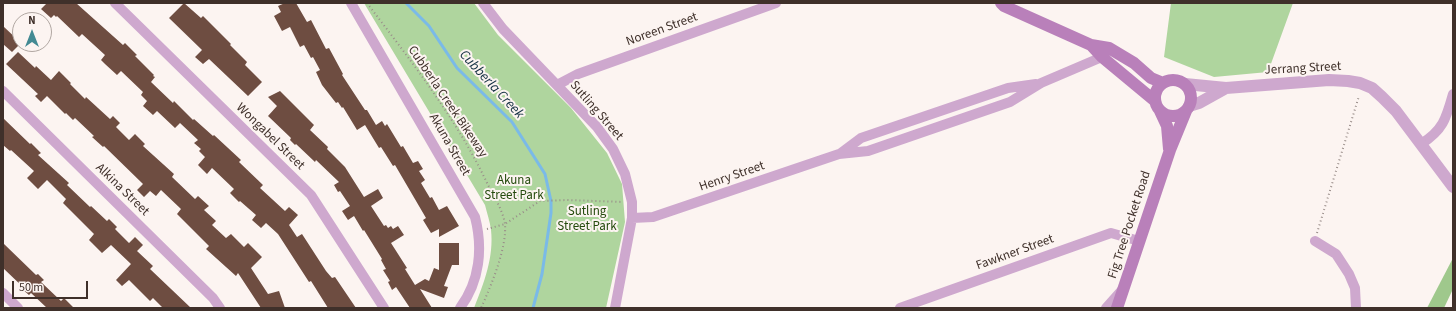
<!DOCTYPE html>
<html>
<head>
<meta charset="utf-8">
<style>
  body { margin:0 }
  #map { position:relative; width:1456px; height:311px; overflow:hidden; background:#fcf4f1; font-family:"Source Sans 3",sans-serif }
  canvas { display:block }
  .frame { position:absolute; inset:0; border:4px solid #3f302a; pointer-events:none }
  .north { position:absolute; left:12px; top:12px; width:40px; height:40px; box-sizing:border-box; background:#fcf4f1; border:1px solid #b0a6a1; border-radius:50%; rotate:0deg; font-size:11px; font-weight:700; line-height:16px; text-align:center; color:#3f302a }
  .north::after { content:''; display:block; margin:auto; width:14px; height:18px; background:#438a93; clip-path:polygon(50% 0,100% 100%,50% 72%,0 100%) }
  .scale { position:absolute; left:12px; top:281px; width:76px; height:18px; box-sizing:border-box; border:2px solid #3f302a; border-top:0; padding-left:5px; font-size:12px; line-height:14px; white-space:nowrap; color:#3f302a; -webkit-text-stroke:3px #fcf4f1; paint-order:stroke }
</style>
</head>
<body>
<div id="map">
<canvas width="1456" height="311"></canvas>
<div class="frame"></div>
<div class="north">N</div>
<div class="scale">50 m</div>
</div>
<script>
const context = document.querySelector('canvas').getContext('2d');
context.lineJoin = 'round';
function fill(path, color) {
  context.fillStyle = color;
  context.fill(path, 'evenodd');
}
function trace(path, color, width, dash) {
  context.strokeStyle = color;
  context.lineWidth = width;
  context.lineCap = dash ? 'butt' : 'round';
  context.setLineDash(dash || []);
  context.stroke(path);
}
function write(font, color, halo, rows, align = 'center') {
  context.font = font + ' "Source Sans 3",sans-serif';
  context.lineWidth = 4;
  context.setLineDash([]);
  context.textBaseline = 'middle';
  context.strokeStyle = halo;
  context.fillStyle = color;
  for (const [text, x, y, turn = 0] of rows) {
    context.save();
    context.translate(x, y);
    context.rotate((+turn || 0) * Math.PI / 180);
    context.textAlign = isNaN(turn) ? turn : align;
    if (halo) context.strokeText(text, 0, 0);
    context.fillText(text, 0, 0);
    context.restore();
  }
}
fill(new Path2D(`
  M364 3H474L498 35 571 108 607 153 622 184 625 222 606 308H474C484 283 494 257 491 230 490 222 487 213 485 205Z
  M1171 3H1293L1268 72 1214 77 1164 57Z`), '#afd59e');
fill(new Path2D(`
  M1453 258V289L1444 308H1427Z`), '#9fc88c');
trace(new Path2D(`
  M406 3 429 26 457 68 512 122 545 174 551 201V213L542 274 533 308`), '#7abae8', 3);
fill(new Path2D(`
  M47 3H76L123 45 125 43 137 55 135 56 154 75 153 76 155 77 151 82 173 103 174 101 193 120 194 119 213 136 214 135 241 160 239 162 263 185 260 188 285 211 289 207 298 215 289 225 297 237 302 234 326 271 332 278 335 277 356 308H328L311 281 309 282 278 234 266 223 261 228 252 220 256 215 240 201 239 202 230 193 234 189 212 168 207 174 198 165 205 157 199 151 201 149 194 143 198 140 180 123 175 128 157 111 153 115 143 106 147 101 141 95 143 92 121 71 117 75 105 64 101 60 105 55 82 34 79 37 57 16 56 17 54 15 51 18 41 9Z
  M184 3 201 18 203 16 231 44 230 45 247 62 245 65 262 82 248 96 209 59 203 64 195 57 202 50 169 18Z
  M285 3H296L307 22 311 20 326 49 329 48 343 74 342 75 365 110H367L376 125 382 121 385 126 387 124 401 147 403 146 413 163 418 161 423 169 419 171 425 180 421 183 430 198 432 197 439 210 447 206 459 226 439 237V229L431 233 423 220 426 218 395 165 393 166 381 147 379 148 365 125 357 130 343 107 342 108 338 102 336 103 322 85 316 72 320 70 313 57 311 58 304 45 300 47 290 27 282 31 274 16 281 12 278 6Z
  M3 26 20 42V44L12 52 3 44Z
  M18 52 35 68 36 66 51 80 59 71 71 83 70 84 85 99 86 97 110 119 113 116 120 123 116 127 129 140 135 134 145 144 143 146 174 174 172 177 195 199 198 196 209 206 204 210 216 221 212 225 226 238 231 234 244 247 248 243 262 257 251 268 268 294 279 291 285 308H261L238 273 236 276 206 249 209 246 177 214 181 209 161 190 156 196 150 191 144 197 137 190 143 184 104 146 103 147 92 137 94 136 75 118 73 120 66 113 65 114 47 96 41 102 35 96 38 94 6 64Z
  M280 91 314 125 310 130 328 147 327 149 345 167 364 197 378 189 383 198 371 206 384 226 386 225 388 228 391 226 393 229 398 226 404 235 391 243 407 268 405 269 415 285 425 279 429 281 434 268 439 270V243H459V265H452L444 286 448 287 444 298 420 289 432 308H410L396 287 392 290 388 282 390 281 383 270 386 269 381 260 382 259 364 230 363 231 354 216 348 220 342 211 350 206 340 191 338 192 334 185 339 182 316 160 315 162 296 144 295 145 290 140 291 138 268 116 277 106 268 97Z
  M3 118 30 144 31 143 41 153 38 155 69 183 67 185 90 207 91 206 107 221 109 219 117 227 115 229 129 243 135 237 143 245 137 251 153 266 150 269 191 308H163L153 298 150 301 129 280 122 286 116 280 131 264 111 245 102 253 89 240 94 234 63 203 66 199 47 180 38 189 27 178 34 171 11 150 10 151 3 145Z
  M3 243 36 275 38 274 44 280 41 282 61 301 64 298 74 308H47L31 293 29 295 22 289 24 288 3 268Z`), '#6e4d41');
trace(new Path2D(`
  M367 3C411 61 457 119 488 185 494 196 503 211 505 224 507 248 491 286 481 308
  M487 229 505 224 540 201 567 200 623 202
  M1317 233 1359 96`), '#988c88', 2, [1, 3]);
trace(new Path2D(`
  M115 3 311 195 384 308
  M351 3 475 217C483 248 480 281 460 308
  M483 3 503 29 597 127 613 149 625 174 632 202V218L615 308
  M557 85 578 74 776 3
  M3 91 213 298 220 308
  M1421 144C1443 130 1446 119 1453 94
  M841 153 861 138 1008 88 1036 84
  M632 218 653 217 839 154 868 151 1010 102 1041 83 1102 57 1106 52
  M1315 241 1336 254 1349 274 1355 288 1356 308
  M3 293 18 308
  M900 308 1111 233 1139 241
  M1106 308 1122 290`), '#cea8ce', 10);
trace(new Path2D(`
  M1185 84 1226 88 1329 80 1348 81 1360 83 1372 88 1382 97 1396 111 1453 187
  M1189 106 1199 103 1226 88`), '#cea8ce', 12);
trace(new Path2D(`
  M1001 3 1004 6 1091 45 1109 48 1134 63 1151 78 1163 83
  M1091 45 1102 57 1155 101
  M1155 98a18 18 0 1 1 36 0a18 18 0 1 1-36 0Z
  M1160 111 1167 126 1169 149
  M1117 308 1170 150 1186 111`), '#b980ba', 12);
write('13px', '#3f302a', '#fcf4f1', [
  ["Noreen Street",662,30,-20],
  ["Jerrang Street",1303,69,-3],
  ["Cubberla Creek Bikeway",447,102,56],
  ["Sutling Street",596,111,49],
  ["Wongabel Street",270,137,44],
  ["Akuna Street",449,145,60],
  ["Henry Street",732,177,-19],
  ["Alkina Street",122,190,44],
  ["Fig Tree Pocket Road",1130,225,-72],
  ["Fawkner Street",1015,253,-20]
]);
write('13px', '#244a0c', '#fcf4f1', [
  ["Akuna",514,181],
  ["Street Park",514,196],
  ["Sutling",587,212],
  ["Street Park",587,227]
]);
write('italic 14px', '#112e41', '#fcf4f1', [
  ["Cubberla Creek",491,85,47]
]);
</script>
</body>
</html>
